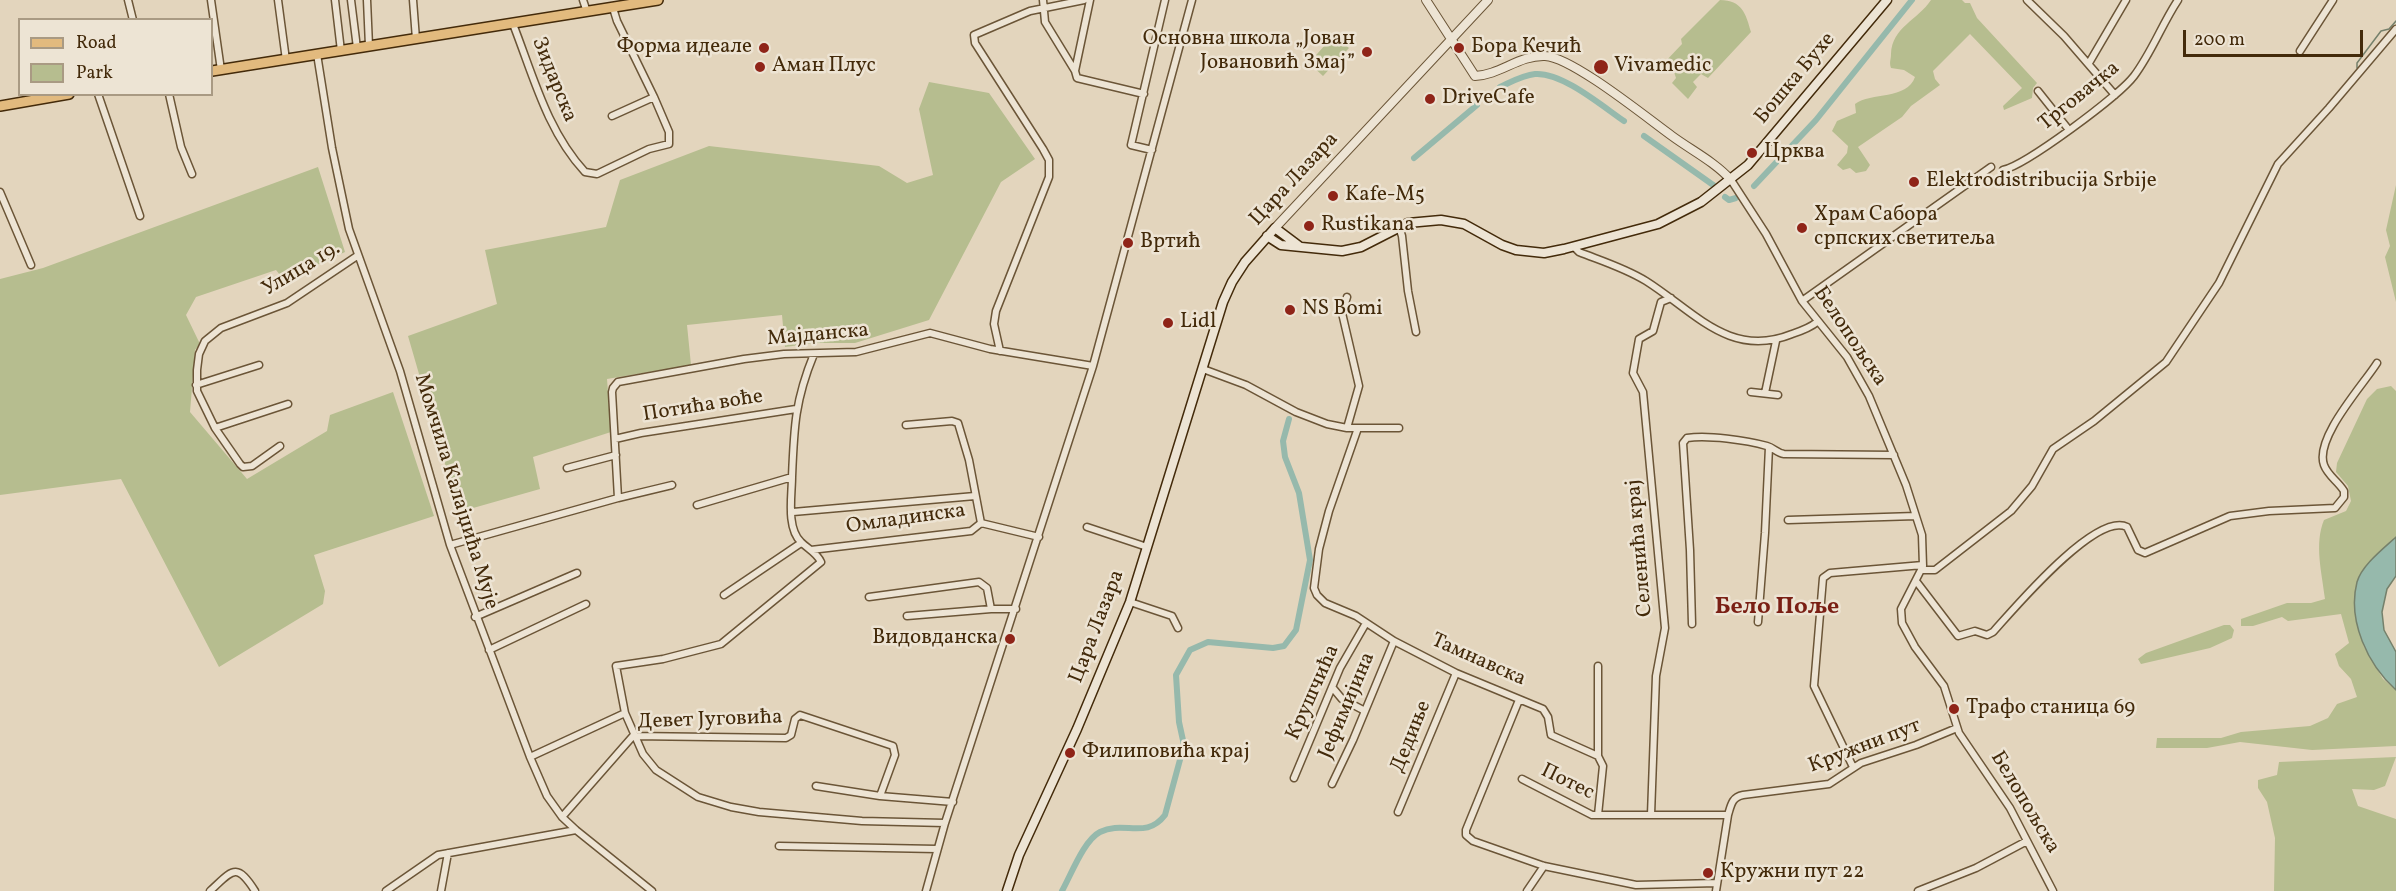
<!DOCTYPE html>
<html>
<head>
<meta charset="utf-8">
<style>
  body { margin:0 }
  #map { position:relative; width:2396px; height:891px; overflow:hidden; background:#e3d5bd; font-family:Vollkorn,serif }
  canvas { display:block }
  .legend { position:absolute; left:18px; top:18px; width:195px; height:78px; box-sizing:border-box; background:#ede4d4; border:2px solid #a99a83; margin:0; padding:8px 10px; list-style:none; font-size:18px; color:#432a0a }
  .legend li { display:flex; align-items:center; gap:12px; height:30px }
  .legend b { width:30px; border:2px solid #a99a83 }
  .scale { position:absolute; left:2183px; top:30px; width:180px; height:27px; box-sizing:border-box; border:3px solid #432a0a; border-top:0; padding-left:8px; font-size:18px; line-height:21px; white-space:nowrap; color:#432a0a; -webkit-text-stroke:4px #ede4d4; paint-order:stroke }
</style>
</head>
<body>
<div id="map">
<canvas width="2396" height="891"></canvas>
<ul class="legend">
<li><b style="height:8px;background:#e2ba7e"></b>Road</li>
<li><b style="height:16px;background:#b6bd8f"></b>Park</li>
</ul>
<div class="scale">200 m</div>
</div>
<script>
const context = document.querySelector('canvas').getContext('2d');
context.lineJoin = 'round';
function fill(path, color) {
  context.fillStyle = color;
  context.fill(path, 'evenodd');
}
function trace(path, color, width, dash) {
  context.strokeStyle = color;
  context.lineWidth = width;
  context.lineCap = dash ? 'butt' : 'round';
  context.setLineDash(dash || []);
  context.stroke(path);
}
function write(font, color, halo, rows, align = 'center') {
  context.font = font + ' Vollkorn,serif';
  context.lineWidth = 5;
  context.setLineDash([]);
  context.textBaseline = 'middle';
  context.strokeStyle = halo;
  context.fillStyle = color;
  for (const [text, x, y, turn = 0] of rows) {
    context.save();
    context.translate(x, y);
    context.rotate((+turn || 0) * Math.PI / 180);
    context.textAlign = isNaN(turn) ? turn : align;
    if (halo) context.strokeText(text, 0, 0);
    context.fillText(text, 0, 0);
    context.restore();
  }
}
fill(new Path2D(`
  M1720 0C1742 0 1746 14 1751 32L1708 78 1701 74 1693 82 1697 87 1688 99 1672 83 1676 78 1674 72 1663 64 1682 44 1681 39Z
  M1931 0H1962L1965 3H1970L1977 18 2037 83 2033 88 2032 98 2004 110 2003 106 2022 88 1970 34 1933 71 1935 79 1940 85 1911 106 1902 117 1858 147 1870 165 1866 171 1856 173 1850 168 1843 170 1837 165 1847 153 1848 146 1832 131 1837 121 1856 113 1855 104C1871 92 1907 100 1915 77L1904 70 1891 68C1889 62 1891 60 1891 54 1892 27 1918 20 1931 0Z
  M1334 35 1349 48 1323 76 1309 63Z
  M929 82 989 93 1035 159 1001 182 929 320 855 343H815L785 347 782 315 687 325 691 365 607 379 611 432 533 457 540 489 459 512 408 336 497 304 485 250 606 227 620 180 709 146 879 166 907 183 933 175 919 109Z
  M318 167 345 252 284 280 276 270 196 297 186 315 200 344 195 350 190 412 247 479 327 431 330 415 393 392 434 516 314 555 325 591 323 604 219 667 121 479 0 495V279L43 268Z
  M2396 185V302L2385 257 2390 246 2386 230Z
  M2391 386 2396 391V537L2369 563 2355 616 2364 647 2383 679 2396 690V746L2312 750 2240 742 2207 748H2156L2157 738H2221L2241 732 2310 726 2328 718 2337 704 2357 697 2351 679 2339 666 2335 654 2349 643 2341 614 2288 621 2282 617 2253 626H2241V619L2287 603H2311L2325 599C2322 573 2314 544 2324 520L2346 511 2351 501 2348 486 2336 472 2337 463 2367 399 2377 389Z
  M2224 625H2230L2234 630 2232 638 2210 648 2141 664 2138 659 2146 653Z
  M2396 757 2385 786 2374 790 2352 789 2358 806 2396 819V891H2274L2275 838 2267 802 2258 788V780L2277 775 2279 762Z`), '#b6bd8f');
const water = new Path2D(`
  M2396 537V576L2387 589 2382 612 2384 630 2396 652V690C2368 665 2347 621 2357 582 2362 565 2383 549 2396 537Z`);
fill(water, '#96b9ac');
trace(water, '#75806b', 1.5);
trace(new Path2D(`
  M2357 68V63L2381 31 2389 29 2396 21`), '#75806b', 1.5);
trace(new Path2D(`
  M1500 87C1511 82 1523 75 1535 74 1562 72 1602 106 1624 121
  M1644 136 1716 187
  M1414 158 1477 105
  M1754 186 1816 120 1912 0
  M1725 197 1729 200 1736 198
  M1062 891C1071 875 1084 840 1100 832 1124 820 1146 840 1165 815L1184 745 1179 722 1176 675 1190 650 1208 642 1273 648 1284 646 1296 630 1310 560 1299 493 1285 457 1283 441 1289 419`), '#96b9ac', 6);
const minor = new Path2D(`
  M128 0 133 20
  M211 0 221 70
  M278 0 286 60
  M335 0 341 51
  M351 0 357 48
  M367 0 369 46
  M413 0 416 39
  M583 0 587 12
  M1043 0 1045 22 1075 71 1077 78 1144 94
  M2027 0 2064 36 2115 95
  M513 24C533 75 547 131 585 172L597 174 649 149 669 144V132L654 97
  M2300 51 2333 0
  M317 54 332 148 349 229 400 371 450 545 530 757 547 796 562 817 576 830 652 891
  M2089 63 2126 0
  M1075 71 1090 0
  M2038 91 2069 130
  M98 94 140 216
  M169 94 181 147 192 174
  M612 116 654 97 617 21 613 8
  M1152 150 1131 145 1165 0
  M2003 170C2026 165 2119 96 2134 76 2152 52 2162 24 2178 0
  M1731 180 1766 234 1802 301 1847 357 1869 396 1906 485 1922 535 1923 566 1901 609 1902 623 1915 647 1944 686 1959 733 2010 808 2053 891
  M0 192 31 265
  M1399 227 1402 236 1408 291 1416 332
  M1574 247 1579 252C1602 261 1625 268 1646 281 1695 312 1730 359 1792 334 1801 331 1810 328 1817 322
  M1802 301 1991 167
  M1000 351 994 324 996 311 1049 177V160L1043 149 975 43 974 35 1030 11 1084 0
  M1203 369 1246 385 1296 412 1327 424 1347 428H1399
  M196 385 259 365
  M1751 392 1778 395
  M1765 393 1776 341
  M906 425 952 421 958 423 969 460 981 523
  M215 428 288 404
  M1347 428 1359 386 1342 313 1347 297
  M1358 428 1329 511 1319 549 1314 588 1317 595 1325 603 1356 616 1394 641 1456 673 1543 709 1548 717 1551 735 1598 756 1603 766 1598 815
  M615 439 641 433 796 409
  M280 446 252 466 243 467 240 464 215 428 197 391V370L199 354 205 341 221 328 287 303 357 256
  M567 468 616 455
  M792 477C794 427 795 400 814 354
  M618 498 672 485
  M697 505 792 477C792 495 786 528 801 542 808 549 817 553 821 562L721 644 663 659 616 666 625 713 643 754 656 770 698 797 731 807 759 812 862 821 945 823
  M793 512 975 496
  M1788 520 1916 516
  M981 523 1039 537
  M1087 527 1147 547
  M450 545 618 498 612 392 613 388 618 382 744 359 784 354 856 352 930 333 990 349 1093 366
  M811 550 971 531 981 523
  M1922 570H1935L2011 511 2032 486 2053 449 2094 421 2166 362 2219 283 2278 164 2329 108 2396 29
  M1916 581 1958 636 1975 631 1987 635 1993 632C2013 610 2096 511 2127 527L2138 550 2145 553 2230 516 2269 511 2335 508 2344 497V491C2338 481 2328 476 2324 465 2314 438 2364 384 2377 363
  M724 595 801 543
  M869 597 979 582 987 588 991 609
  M1130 602 1172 616 1178 628
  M907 616 991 609H1016
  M475 617 577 573
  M1758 622 1765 533 1769 447
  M1692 624 1690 550 1683 443 1687 438C1708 435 1746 440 1767 446 1774 448 1777 453 1784 454L1894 455
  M489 650 586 604
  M1332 687 1342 699 1365 711
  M1519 700 1466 830V835L1473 841 1544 866 1636 885 1717 883
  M1598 756V666
  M530 757 625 713
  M1853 767 1814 686 1823 578 1830 573 1923 565
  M1294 778 1340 668 1366 623
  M1522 779 1592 815H1728
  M1332 784 1353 740 1394 641
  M816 786 880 796 953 802
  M1398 812 1456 673
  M1651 815 1656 676 1665 628 1643 392 1633 373 1639 339 1653 331 1661 302 1671 298
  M562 817 633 736 786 738 791 735 795 719 800 715 893 746 895 755 880 796
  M779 846 937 849
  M210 891C232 871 236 861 255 891
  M386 891 438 855 576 830
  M441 891 448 853
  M926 891 945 823 1093 366 1192 0
  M1527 891 1544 866
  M1716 891 1728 815C1731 805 1732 797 1743 795L1829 784 1861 763 1916 745 1957 728
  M1918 891 1976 868 2027 841`);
const tertiary = new Path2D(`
  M1426 0 1475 76C1500 75 1519 55 1545 56 1572 57 1647 118 1672 136 1691 150 1715 162 1731 180
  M1275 228 1488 0`);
const secondary = new Path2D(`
  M1267 236 1281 245 1342 251 1361 247 1408 223 1441 220 1464 224 1502 245 1516 250 1544 253 1564 249 1658 224 1701 202 1748 165 1887 0
  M1007 891 1019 855 1077 729 1130 602 1223 302 1232 282 1245 262 1275 228 1299 246`);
const primary = new Path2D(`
  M212 71 658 0
  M0 106 69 94`);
trace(minor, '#6b5537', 9);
trace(tertiary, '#6b5537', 10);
trace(secondary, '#432a0a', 11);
trace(primary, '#432a0a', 12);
trace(minor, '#ede4d4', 6);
trace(tertiary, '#ede4d4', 8);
trace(secondary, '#ede4d4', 8);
trace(primary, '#e2ba7e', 9);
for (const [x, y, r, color] of [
  [764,48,6,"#8f2418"],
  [1459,48,6,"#8f2418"],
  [1367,52,6,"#8f2418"],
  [760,67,6,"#8f2418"],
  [1601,67,8,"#8f2418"],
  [1430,99,6,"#8f2418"],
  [1752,153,6,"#8f2418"],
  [1914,182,6,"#8f2418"],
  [1333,196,6,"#8f2418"],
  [1309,226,6,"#8f2418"],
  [1802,228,6,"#8f2418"],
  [1128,243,6,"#8f2418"],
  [1290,310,6,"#8f2418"],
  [1168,323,6,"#8f2418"],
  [1010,639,6,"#8f2418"],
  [1954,709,6,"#8f2418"],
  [1070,753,6,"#8f2418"],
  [1708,873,6,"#8f2418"]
]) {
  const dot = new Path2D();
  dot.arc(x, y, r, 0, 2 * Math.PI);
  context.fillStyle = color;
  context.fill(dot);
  trace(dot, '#ede4d4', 2);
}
write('21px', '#432a0a', '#ede4d4', [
  ["Основна школа „Јован",1355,40,"right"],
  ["Јовановић Змај”",1355,64,"right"],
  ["Форма идеале",752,48,"right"],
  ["Бора Кечић",1471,48],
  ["Аман Плус",772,67],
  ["Vivamedic",1614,67],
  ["DriveCafe",1442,99],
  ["Црква",1764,153],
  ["Elektrodistribucija Srbije",1926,182],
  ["Kafe-M5",1345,196],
  ["Храм Сабора",1814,216],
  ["српских светитеља",1814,240],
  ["Rustikana",1321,226],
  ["Вртић",1140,243],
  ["NS Bomi",1302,310],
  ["Lidl",1180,323],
  ["Видовданска",998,639,"right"],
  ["Трафо станица 69",1966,709],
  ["Филиповића крај",1082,753],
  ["Кружни пут 22",1720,873]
], 'left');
write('21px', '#432a0a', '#ede4d4', [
  ["Бошка Бухе",1796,79,-50],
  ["Зидарска",553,80,68],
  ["Трговачка",2080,97,-39],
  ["Цара Лазара",1295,180,-47],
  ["Улица 19.",302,270,-31],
  ["Мајданска",818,336,-5],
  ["Белопољска",1849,337,56],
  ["Потића воће",703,407,-9],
  ["Момчила Калајџића Мује",455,492,73],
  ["Омладинска",906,520,-8],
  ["Селенића крај",1641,548,-95],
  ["Цара Лазара",1098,627,-69],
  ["Тамнавска",1478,661,24],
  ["Крушчића",1314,693,-66],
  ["Јефимијина",1348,706,-67],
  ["Девет Југовића",710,721,-2],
  ["Дедиње",1412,737,-68],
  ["Кружни пут",1865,747,-21],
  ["Потес",1567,783,26],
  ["Белопољска",2024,803,59]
]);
write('bold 24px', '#7a1f14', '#ede4d4', [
  ["Бело Поље",1777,609]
]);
</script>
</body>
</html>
